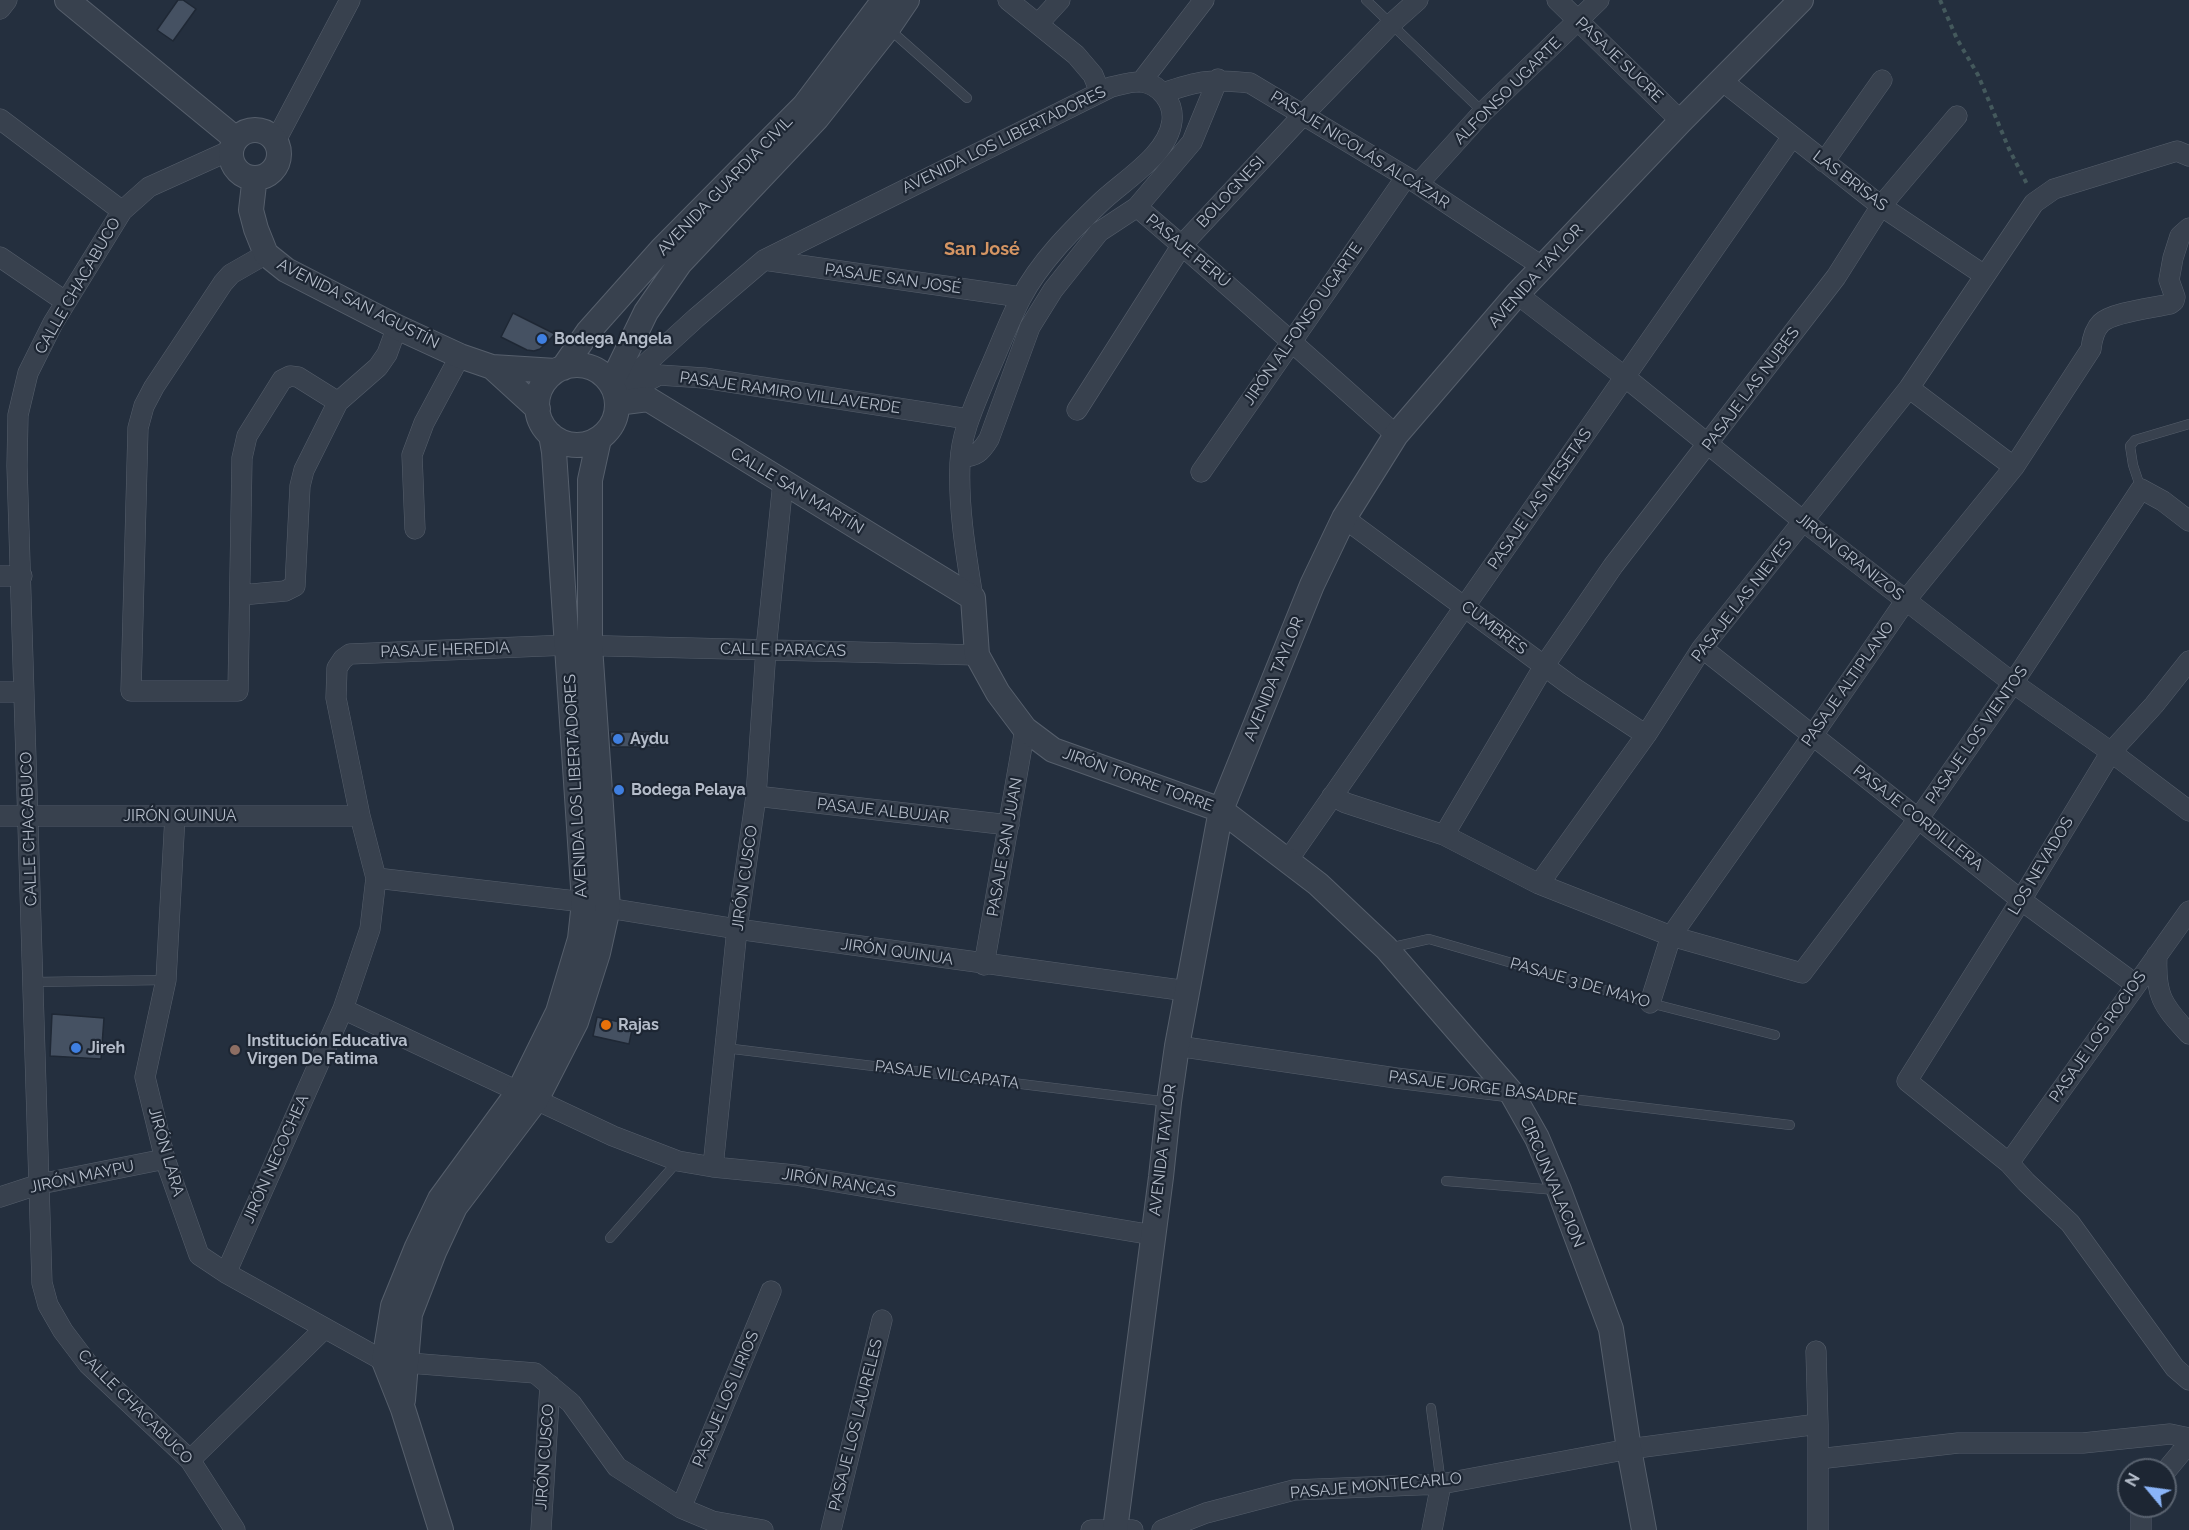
<!DOCTYPE html>
<html>
<head>
<meta charset="utf-8">
<style>
  body { margin:0 }
  #map { position:relative; width:2189px; height:1530px; overflow:hidden; background:#242f3e; font-family:Raleway,sans-serif }
  canvas { display:block }
  .north { position:absolute; left:2117px; top:1458px; width:60px; height:60px; box-sizing:border-box; background:#1d2633; border:2px solid #59626f; border-radius:50%; rotate:299deg; font-size:16px; font-weight:700; line-height:24px; text-align:center; color:#b4bcc9 }
  .north::after { content:''; display:block; margin:auto; width:21px; height:27px; background:#8ab4f8; clip-path:polygon(50% 0,100% 100%,50% 72%,0 100%) }
</style>
</head>
<body>
<div id="map">
<canvas width="2189" height="1530"></canvas>
<div class="north">N</div>
</div>
<script>
const context = document.querySelector('canvas').getContext('2d');
context.lineJoin = 'round';
function fill(path, color) {
  context.fillStyle = color;
  context.fill(path, 'evenodd');
}
function trace(path, color, width, dash) {
  context.strokeStyle = color;
  context.lineWidth = width;
  context.lineCap = dash ? 'butt' : 'round';
  context.setLineDash(dash || []);
  context.stroke(path);
}
function write(font, color, halo, rows, align = 'center') {
  context.font = font + ' Raleway,sans-serif';
  context.lineWidth = 4.5;
  context.setLineDash([]);
  context.textBaseline = 'middle';
  context.strokeStyle = halo;
  context.fillStyle = color;
  for (const [text, x, y, turn = 0] of rows) {
    context.save();
    context.translate(x, y);
    context.rotate((+turn || 0) * Math.PI / 180);
    context.textAlign = isNaN(turn) ? turn : align;
    if (halo) context.strokeText(text, 0, 0);
    context.fillText(text, 0, 0);
    context.restore();
  }
}
const building = new Path2D(`
  M178 0H183L196 9 173 41 157 30Z
  M513 313 555 334 540 349 534 351 527 350 501 337Z
  M610 732H658L657 747H611Z
  M52 1014 104 1018 101 1059 50 1056Z
  M597 1017 633 1025 629 1044 593 1036Z`);
fill(building, '#455162');
trace(building, '#1f2835', 1.5);
const service = new Path2D(`
  M1366 0 1483 112
  M888 28 967 98
  M2141 489 2133 465 2130 446 2135 440 2189 424
  M1389 948 1429 939 1650 1003 1775 1035
  M34 982 166 980
  M725 1048 1169 1102
  M1513 1092 1790 1125
  M1446 1181 1556 1190
  M610 1238 678 1161
  M1431 1408 1441 1484`);
const minor = new Path2D(`
  M1008 0 1076 55 1093 75 1100 92
  M1557 0 1681 121
  M0 9 7 0
  M1038 24 1060 0
  M1721 80 1881 206 1984 275
  M1141 82 1204 0
  M1163 93C1200 80 1211 79 1250 83L1418 184 1543 267
  M0 119 122 211
  M275 142 350 0
  M231 150 149 187 122 211 53 323 28 373 18 415 17 466 42 1283 48 1305 63 1331 88 1364 190 1460 235 1530
  M1824 162 1882 80
  M1418 184 1483 112 1599 0
  M1137 207 1192 142 1218 79
  M266 254 231 274 223 283 154 387 144 406 138 428 131 691H238L242 458 247 436 282 380 290 376 298 377 338 402
  M0 257 66 302
  M764 260 1021 297
  M1517 294 1625 377 1803 521 2013 683 2111 752 2189 811
  M1909 388 2014 467
  M615 392 696 318 764 260 1111 87C1120 85 1133 81 1142 82 1161 85 1174 103 1172 121 1168 156 1122 181 1099 204 1070 232 1040 262 1021 298 1008 323 998 351 986 377 975 404 961 433 960 463 958 508 966 554 973 598
  M627 392 659 375 704 378 968 419
  M1077 410 1182 245 1304 114 1391 24 1418 0
  M961 457C976 457 981 452 989 439L1030 327 1053 290 1099 232 1137 207C1225 282 1310 358 1396 435
  M1201 472 1406 177
  M1344 518 1570 685 1646 735
  M415 529 412 455 424 423 460 356
  M0 576H22
  M241 595 285 591 295 586 300 486 304 470 338 402 378 367 387 354 397 327
  M1702 648 2021 900 2135 984
  M2189 661 2154 705 2111 752 2021 900 1907 1081 2009 1163 2026 1182 2070 1223 2175 1368 2189 1380
  M0 692H24
  M756 796 1009 825
  M1332 796 1346 803 1444 835 1539 884 1671 936 1802 973 1919 818 2013 683 2141 489 2163 501 2189 521
  M0 816H360
  M175 816 166 980 145 1077 165 1159 199 1255 226 1273 384 1361 535 1373 571 1403 617 1467 681 1508 712 1521 763 1530
  M1444 835 1544 666 1613 566 1836 277 1881 206 1957 116
  M1288 860 1792 137
  M376 878 584 902 608 908 737 929 1187 991
  M1539 884 1646 735 1702 648 1909 388 2034 203 2054 189 2177 151 2189 156
  M2157 955C2155 995 2162 1005 2189 1034
  M984 965 1025 729
  M1650 1003 1671 936 1813 735 1906 600 2014 467 2091 349C2092 340 2094 330 2101 323 2113 312 2153 308 2170 304L2174 301 2175 297 2169 280 2173 258 2180 236 2189 228
  M343 1009 613 1136 678 1161 713 1167 795 1175 1153 1235
  M1177 1046 1396 1078 1511 1092
  M2009 1163 2189 911
  M713 1167 737 929 756 796 766 649 783 482
  M0 1197 40 1184 165 1159
  M226 1273 343 1009 370 929 376 878 360 816 336 698 337 668 343 659 350 654 568 645 977 655
  M1816 1351 1818 1424V1530
  M1818 1459 1958 1443H2083L2170 1434 2189 1438
  M190 1460 325 1328
  M2165 1472 2189 1443
  M681 1508 771 1291
  M541 1530 550 1385
  M831 1530 882 1320
  M1091 1530H1133
  M1162 1530 1206 1513 1294 1490 1441 1484 1629 1449 1818 1424
  M1432 1530 1441 1484
  M2141 1530V1513L2145 1506`);
const tertiary = new Path2D(`
  M67 0 236 139
  M231 154a24 24 0 1 1 48 0a24 24 0 1 1-48 0Z
  M257 178 254 184 251 210 256 229 266 254 286 270 397 327 460 356 492 367 556 371
  M537 405a40 40 0 1 1 80 0a40 40 0 1 1-80 0Z
  M492 367 538 409
  M563 368 588 332 662 249 804 106 884 0
  M611 384 646 312 680 263 817 118 888 28 907 0
  M617 403 648 399 973 598 977 655 998 693 1025 729 1053 750 1221 810 1318 884 1386 948 1511 1092 1537 1138 1559 1190 1611 1329 1629 1449 1644 1530
  M403 1400 410 1314 434 1252 455 1207 536 1100 576 1022 598 953 608 908 590 646V480L599 439
  M441 1530 403 1409 384 1361 393 1306 417 1247 440 1199 519 1091 558 1012 580 939 584 902 554 452 551 435
  M1115 1530 1161 1177 1169 1102 1177 1046 1221 810 1312 585 1344 518 1396 435 1517 294 1681 121 1801 0`);
trace(service, '#565f6c', 10);
trace(minor, '#565f6c', 21);
trace(tertiary, '#565f6c', 26);
trace(new Path2D(`
  M1940 0 1957 39 1978 75 2009 149 2028 186`), '#44595c', 4, [4.5, 4.5]);
trace(service, '#38414e', 9);
trace(minor, '#38414e', 20);
trace(tertiary, '#38414e', 24);
for (const [x, y, r, color] of [
  [542,339,6,"#3f7fe0"],
  [618,739,6,"#3f7fe0"],
  [619,790,6,"#3f7fe0"],
  [606,1025,6,"#e8710a"],
  [76,1048,6,"#3f7fe0"],
  [235,1050,6,"#8d6e63"]
]) {
  const dot = new Path2D();
  dot.arc(x, y, r, 0, 2 * Math.PI);
  context.fillStyle = color;
  context.fill(dot);
  trace(dot, '#1d2633', 2);
}
write('16px', '#b4bcc9', '#1d2633', [
  ["PASAJE SUCRE",1619,60,44],
  ["ALFONSO UGARTE",1508,91,-45],
  ["AVENIDA LOS LIBERTADORES",1004,140,-26],
  ["PASAJE NICOLÁS ALCÁZAR",1360,150,32],
  ["LAS BRISAS",1850,181,37],
  ["AVENIDA GUARDIA CIVIL",725,186,-46],
  ["BOLOGNESI",1231,192,-47],
  ["PASAJE PERÚ",1188,251,40],
  ["AVENIDA TAYLOR",1536,276,-48],
  ["PASAJE SAN JOSÉ",893,279,8],
  ["CALLE CHACABUCO",78,286,-60],
  ["AVENIDA SAN AGUSTÍN",358,304,27],
  ["JIRÓN ALFONSO UGARTE",1303,324,-55],
  ["PASAJE LAS NUBES",1751,389,-53],
  ["PASAJE RAMIRO VILLAVERDE",790,393,8],
  ["CALLE SAN MARTÍN",797,491,31],
  ["PASAJE LAS MESETAS",1540,499,-55],
  ["JIRÓN GRANIZOS",1850,557,38],
  ["PASAJE LAS NIEVES",1742,600,-52],
  ["CUMBRES",1494,628,37],
  ["PASAJE HEREDIA",445,650,-2],
  ["CALLE PARACAS",783,650,1],
  ["AVENIDA TAYLOR",1274,679,-68],
  ["PASAJE ALTIPLANO",1848,684,-55],
  ["PASAJE LOS VIENTOS",1977,735,-55],
  ["JIRÓN TORRE TORRE",1138,780,20],
  ["AVENIDA LOS LIBERTADORES",576,786,-93],
  ["PASAJE ALBUJAR",883,811,6],
  ["JIRÓN QUINUA",180,816],
  ["PASAJE CORDILLERA",1918,818,38],
  ["CALLE CHACABUCO",29,829,-92],
  ["PASAJE SAN JUAN",1005,847,-80],
  ["LOS NEVADOS",2041,866,-59],
  ["JIRÓN CUSCO",745,878,-82],
  ["JIRÓN QUINUA",897,952,8],
  ["PASAJE 3 DE MAYO",1580,983,16],
  ["PASAJE LOS ROCIOS",2098,1037,-55],
  ["PASAJE VILCAPATA",947,1075,7],
  ["PASAJE JORGE BASADRE",1483,1088,7],
  ["AVENIDA TAYLOR",1163,1150,-83],
  ["JIRÓN LARA",166,1152,74],
  ["JIRÓN NECOCHEA",276,1159,-66],
  ["JIRÓN MAYPU",82,1177,-12],
  ["CIRCUNVALACION",1552,1182,67],
  ["JIRÓN RANCAS",839,1183,9],
  ["PASAJE LOS LIRIOS",726,1399,-67],
  ["CALLE CHACABUCO",135,1407,45],
  ["PASAJE LOS LAURELES",856,1425,-76],
  ["JIRÓN CUSCO",545,1457,-86],
  ["PASAJE MONTECARLO",1376,1486,-5]
]);
write('bold 16px', '#b4bcc9', '#1d2633', [
  ["Bodega Angela",554,339],
  ["Aydu",630,739],
  ["Bodega Pelaya",631,790],
  ["Rajas",618,1025],
  ["Institución Educativa",247,1041],
  ["Virgen De Fatima",247,1059],
  ["Jireh",88,1048]
], 'left');
write('bold 18px', '#d59563', '#1d2633', [
  ["San José",982,250]
]);
</script>
</body>
</html>
